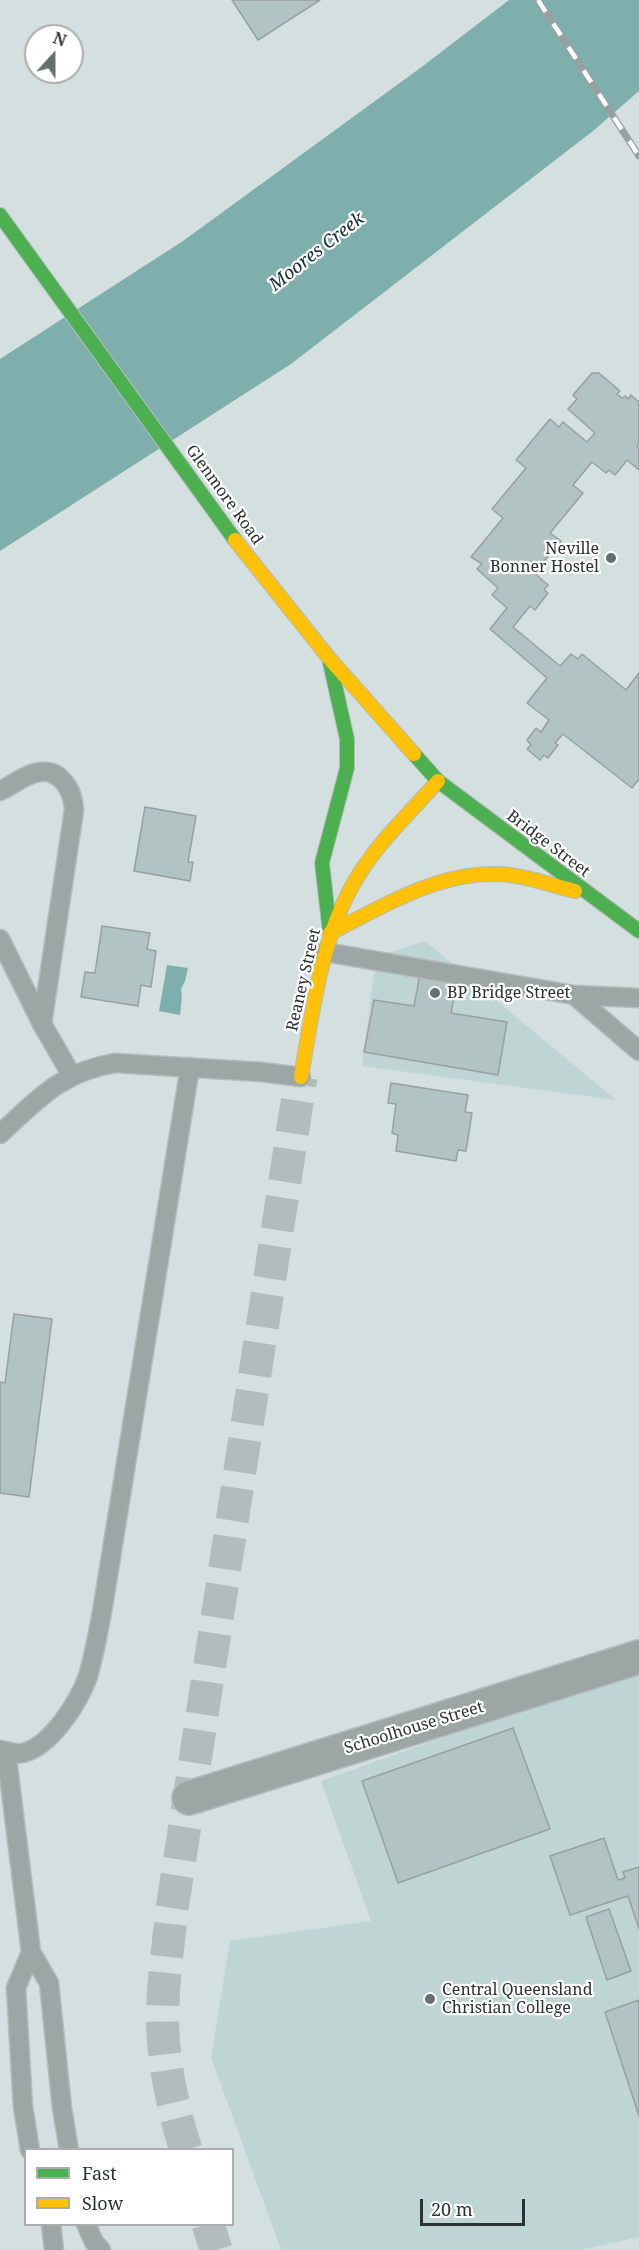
<!DOCTYPE html>
<html>
<head>
<meta charset="utf-8">
<style>
  body { margin:0 }
  #map { position:relative; width:639px; height:2250px; overflow:hidden; background:#d4dfdf; font-family:"Noto Serif",serif }
  canvas { display:block }
  .legend { position:absolute; left:24px; top:2148px; width:210px; height:78px; box-sizing:border-box; background:#fff; border:2px solid #aaadad; margin:0; padding:8px 10px; list-style:none; font-size:18px; color:#2a3232 }
  .legend li { display:flex; align-items:center; gap:12px; height:30px }
  .legend b { width:30px; border:2px solid #aaadad }
  .north { position:absolute; left:24px; top:24px; width:60px; height:60px; box-sizing:border-box; background:#fff; border:2px solid #aaadad; border-radius:50%; rotate:21deg; font-size:16px; font-weight:700; line-height:24px; text-align:center; color:#2a3232 }
  .north::after { content:''; display:block; margin:auto; width:21px; height:27px; background:#666f6f; clip-path:polygon(50% 0,100% 100%,50% 72%,0 100%) }
  .scale { position:absolute; left:420px; top:2199px; width:105px; height:27px; box-sizing:border-box; border:3px solid #2a3232; border-top:0; padding-left:8px; font-size:18px; line-height:21px; white-space:nowrap; color:#2a3232; -webkit-text-stroke:4px #fff; paint-order:stroke }
</style>
</head>
<body>
<div id="map">
<canvas width="639" height="2250"></canvas>
<ul class="legend">
<li><b style="height:8px;background:#4caf50"></b>Fast</li>
<li><b style="height:8px;background:#ffc107"></b>Slow</li>
</ul>
<div class="north">N</div>
<div class="scale">20 m</div>
</div>
<script>
const context = document.querySelector('canvas').getContext('2d');
context.lineJoin = 'round';
function fill(path, color) {
  context.fillStyle = color;
  context.fill(path, 'evenodd');
}
function trace(path, color, width, dash) {
  context.strokeStyle = color;
  context.lineWidth = width;
  context.lineCap = dash ? 'butt' : 'round';
  context.setLineDash(dash || []);
  context.stroke(path);
}
function write(font, color, halo, rows, align = 'center') {
  context.font = font + ' "Noto Serif",serif';
  context.lineWidth = 4.5;
  context.setLineDash([]);
  context.textBaseline = 'middle';
  context.strokeStyle = halo;
  context.fillStyle = color;
  for (const [text, x, y, turn = 0] of rows) {
    context.save();
    context.translate(x, y);
    context.rotate((+turn || 0) * Math.PI / 180);
    context.textAlign = isNaN(turn) ? turn : align;
    if (halo) context.strokeText(text, 0, 0);
    context.fillText(text, 0, 0);
    context.restore();
  }
}
fill(new Path2D(`
  M425 941 616 1100 362 1066 376 957Z
  M630 1671 639 1676V2237L581 2250H281L211 2057 230 1941 371 1921 321 1781Z`), '#bfd5d4');
fill(new Path2D(`
  M509 0H639V91L593 131 291 364 0 551V359L183 241 423 66Z
  M167 965 188 968 185 981 181 989 182 997 180 1015 159 1011Z`), '#7fafad');
const building = new Path2D(`
  M232 0H320L258 40Z
  M592 373H599L620 391 617 394 622 398 625 396 628 399 631 395 639 402V444L637 446 639 449V470L627 460 615 475 609 470 606 473 592 462 573 485 583 493 550 533 561 541 534 573 548 585 544 590 548 593 535 610 530 606 513 627 560 666 571 654 578 659 582 654 626 690 639 673V779L632 788 563 734 555 743 558 745 548 758 544 755 540 760 527 749 531 745 527 740 536 728 541 732 549 720 527 703 547 678 490 629 507 608 492 595 498 588 477 569 482 564 471 557 503 518 492 509 526 468 516 460 550 419 559 427 563 422 587 442 595 433 568 409 577 399 573 395Z
  M145 807 196 816 188 862H193L190 881 134 871Z
  M102 926 150 933 147 949 156 951 151 987 141 985 138 1006 81 997 85 972 95 973Z
  M421 969 458 975 451 1013 507 1022 498 1075 364 1052 374 1000 414 1006Z
  M391 1083 468 1095 465 1112 472 1113 466 1151 458 1150 456 1161 396 1151 398 1135 392 1133 396 1104 388 1103Z
  M14 1314 52 1319 29 1497 0 1493V1382L5 1383Z
  M513 1728 550 1829 398 1883 362 1781Z
  M604 1838 618 1880 625 1878 623 1872 639 1867V1929L628 1896 570 1915 550 1856Z
  M609 1909 631 1971 607 1980 586 1917Z
  M639 2000V2116L605 2012Z`);
fill(building, '#b1c3c2');
trace(building, '#98a0a0', 1.5);
trace(new Path2D(`
  M208 2224 216 2250`), '#b2bcbc', 33, [33, 16]);
trace(new Path2D(`
  M186 2150C174 2112 165 2072 163 2033 161 1992 168 1950 172 1909L301 1077`), '#b2bcbc', 33, [33, 16]);
const lane = new Path2D(`
  M0 791C11 786 23 776 35 773 59 766 73 789 74 810L42 1024
  M0 939 42 1024 72 1076
  M325 952 574 995
  M639 998 574 995 639 1051
  M0 1134C38 1099 61 1072 115 1063L262 1072 301 1077
  M0 1750C7 1751 16 1755 23 1753 51 1746 79 1702 88 1676 94 1656 98 1633 102 1612L190 1067
  M6 1751 31 1952 49 1983 62 2108 69 2150
  M30 2150 23 2107 16 1988 31 1952
  M51 2224 54 2250
  M86 2224 94 2242 101 2250`);
const street = new Path2D(`
  M189 1798 639 1657`);
const fast = new Path2D(`
  M0 215 235 540
  M330 663 347 739V768L322 863 330 933
  M414 754 438 781 639 931`);
const slow = new Path2D(`
  M235 540 329 658 414 754
  M330 933C382 907 437 872 498 874 524 875 550 885 575 891
  M301 1077C313 1009 321 936 358 876 380 840 411 812 438 781`);
trace(lane, '#b3bcbc', 21);
trace(street, '#b3bcbc', 36);
trace(fast, '#b3bcbc', 16);
trace(slow, '#b3bcbc', 16);
trace(lane, '#9ca6a5', 18);
trace(street, '#9ca6a5', 33);
trace(fast, '#4caf50', 14);
trace(slow, '#ffc107', 14);
const rail = new Path2D(`
  M538 0 639 156`);
trace(rail, '#98a1a1', 7);
trace(rail, '#fff', 4.5, [14]);
for (const [x, y, r, color] of [
  [611,558,6,"#666f6f"],
  [435,993,6,"#666f6f"],
  [430,1999,6,"#666f6f"]
]) {
  const dot = new Path2D();
  dot.arc(x, y, r, 0, 2 * Math.PI);
  context.fillStyle = color;
  context.fill(dot);
  trace(dot, '#fff', 2);
}
write('16px', '#2a3232', '#fff', [
  ["Glenmore Road",224,495,54],
  ["Bridge Street",548,844,37],
  ["Reaney Street",304,980,-77],
  ["Schoolhouse Street",414,1728,-17]
]);
write('16px', '#2a3232', '#fff', [
  ["Neville",599,549,"right"],
  ["Bonner Hostel",599,567,"right"],
  ["BP Bridge Street",447,993],
  ["Central Queensland",442,1990],
  ["Christian College",442,2008]
], 'left');
write('italic 18px', '#0d2f2e', '#fff', [
  ["Moores Creek",317,252,-38]
]);
</script>
</body>
</html>
